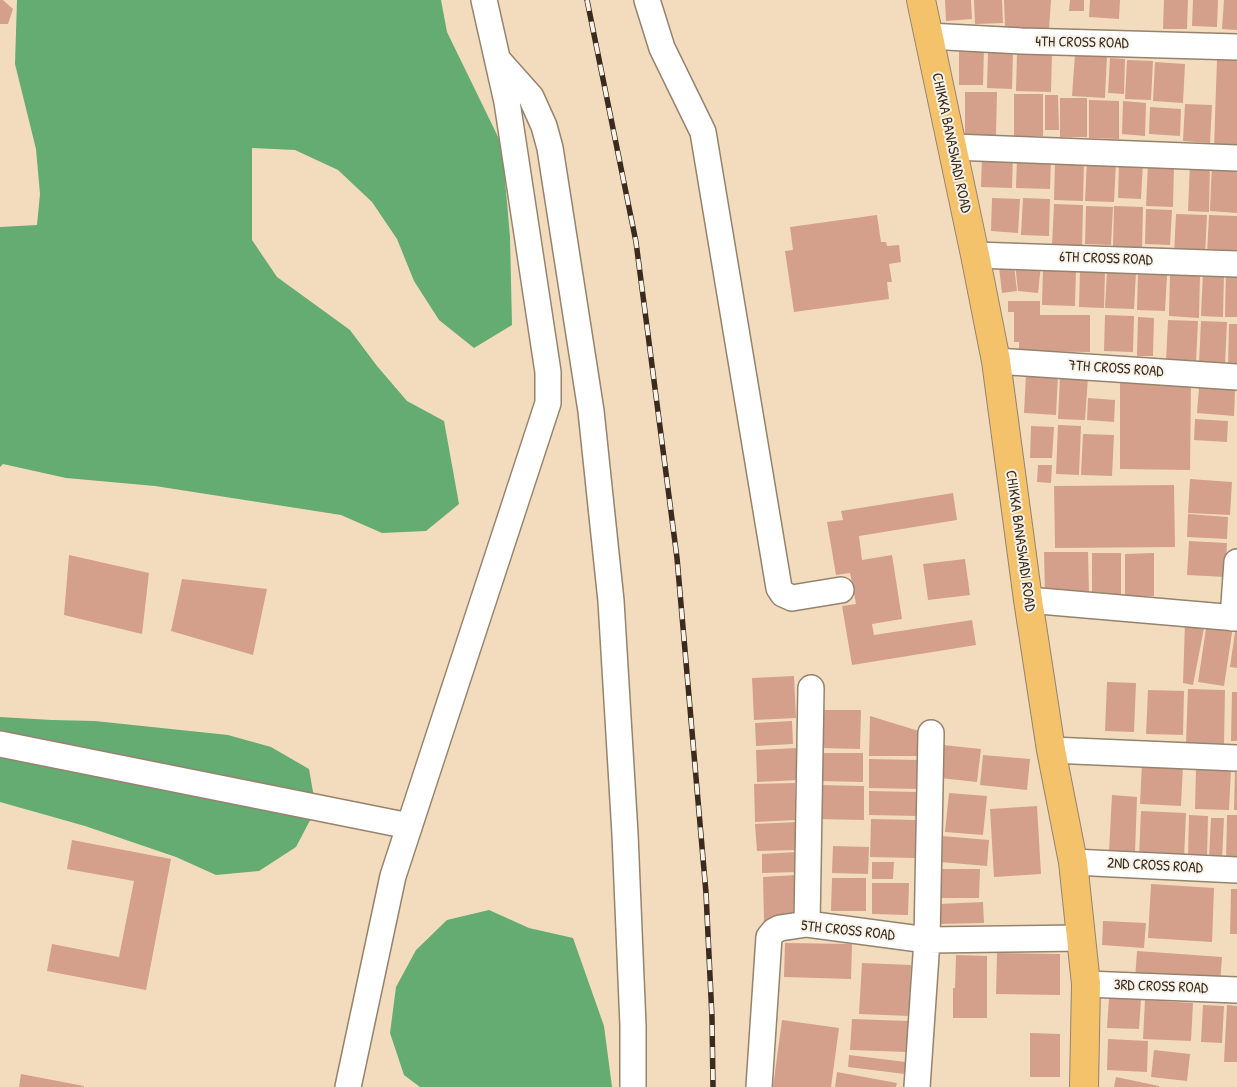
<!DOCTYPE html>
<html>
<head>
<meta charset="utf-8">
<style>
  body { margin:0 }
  canvas { display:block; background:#f2dcbd }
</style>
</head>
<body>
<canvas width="1237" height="1087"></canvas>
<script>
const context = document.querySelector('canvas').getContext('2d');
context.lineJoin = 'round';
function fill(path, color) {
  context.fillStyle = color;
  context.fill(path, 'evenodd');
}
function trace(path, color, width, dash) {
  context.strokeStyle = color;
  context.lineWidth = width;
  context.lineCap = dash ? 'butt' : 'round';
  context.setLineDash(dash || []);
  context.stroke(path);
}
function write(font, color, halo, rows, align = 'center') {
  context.font = font + ' "Patrick Hand",sans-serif';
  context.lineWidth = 4;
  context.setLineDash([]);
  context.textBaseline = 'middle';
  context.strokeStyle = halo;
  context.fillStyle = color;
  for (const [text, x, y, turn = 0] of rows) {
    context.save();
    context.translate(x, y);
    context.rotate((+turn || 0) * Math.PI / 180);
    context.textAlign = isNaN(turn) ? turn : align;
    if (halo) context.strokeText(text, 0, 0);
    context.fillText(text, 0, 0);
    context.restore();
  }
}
fill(new Path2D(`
  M17 0H441L447 32 502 145 510 237 512 325 474 348 439 320 414 281 397 239 372 202 338 170 295 150 252 148V240L277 277 350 330 377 366 407 401 444 421 459 504 426 531 382 533 341 515 155 486 66 478 3 464 0 467V227L37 225 40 194 36 149 15 64Z
  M0 717 52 720 95 721 228 735 271 747 309 769 316 809 296 847 259 871 216 875 176 857 85 826 0 802Z
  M489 910 529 928 573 938 604 1026 612 1087H420L404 1075 390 1033 396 987 416 950 447 920Z`), '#64ac72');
fill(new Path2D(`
  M0 0H3L13 9 8 24H0Z
  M945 0H971L972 19 946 21Z
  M974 0H1002L1003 23 975 24Z
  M1004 0H1051L1049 29 1005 27Z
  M1070 0H1084V11H1069Z
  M1090 0H1120L1119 19 1089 17Z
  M1164 0H1188L1187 29H1163Z
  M1193 0H1218L1217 27 1192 26Z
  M1224 0H1237V30L1222 29Z
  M959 47 984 48 983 85H959Z
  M988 52H1013L1012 89 987 88Z
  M1017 53H1052L1051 92 1016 91Z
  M1075 54 1107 55 1105 98 1072 96Z
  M1110 58 1125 59 1124 94 1108 93Z
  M1217 58 1237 59V149L1214 148Z
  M1127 60 1153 61 1151 100 1125 99Z
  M1155 62 1185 64 1183 103 1153 101Z
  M965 92H997L996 135H965Z
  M1014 94H1043V136H1014Z
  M1045 95H1058L1059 130H1045Z
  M1060 98H1087V137H1060Z
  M1089 100 1119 101V139L1089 138Z
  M1123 101 1146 103 1145 136 1122 134Z
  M1185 104 1212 105 1210 143 1183 141Z
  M1150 107 1181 109 1180 136 1149 134Z
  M982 155 1013 156 1012 188 981 187Z
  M1017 157 1051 159 1050 189 1016 188Z
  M1087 160 1116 162 1114 202 1085 201Z
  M1055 161 1084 162 1083 201 1054 200Z
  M1119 161 1143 162 1141 199 1118 198Z
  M1190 163 1210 164 1209 212 1188 211Z
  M1212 163 1237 164V213L1210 211Z
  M1148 164 1174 166 1173 207 1146 206Z
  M992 198 1020 199 1018 233 991 231Z
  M1023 198 1050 199 1049 236 1021 235Z
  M1054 204 1083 205 1082 247 1052 245Z
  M1086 206 1113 207 1111 245 1085 244Z
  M1114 206 1143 207 1142 249 1113 247Z
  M1146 209 1172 210 1170 245 1145 244Z
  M1176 214 1207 215 1205 257 1174 255Z
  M877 215 881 242H886L887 246 899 245 901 262 889 264 892 282H887L889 299 794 312 785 251 793 250 790 227Z
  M1209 215 1237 216V255L1207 254Z
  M1015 264 1041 265 1038 293 1018 291Z
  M1014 265 1017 291 1002 293 999 267Z
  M1043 267 1076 268 1075 306 1042 305Z
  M1080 270 1105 271 1104 308 1079 307Z
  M1107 271 1136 272 1134 309 1105 308Z
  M1226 271H1237V317H1225Z
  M1203 272 1224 273 1223 317 1201 316Z
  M1138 274 1167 275 1165 311 1137 310Z
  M1170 274 1200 275 1199 318 1169 316Z
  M1008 301H1040V315H1090V352L1019 351V342H1014V312H1008Z
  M1105 315 1134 316 1133 352 1104 351Z
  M1138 317 1154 318 1153 356H1137Z
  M1168 320 1198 321 1196 362 1166 361Z
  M1201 321 1227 322 1225 365 1199 364Z
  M1229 324H1237V369H1228Z
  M1026 374 1058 375 1056 415 1024 413Z
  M1060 377 1088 378 1085 420 1058 419Z
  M1120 380 1191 381 1190 470 1120 469Z
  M1199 388 1235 390 1234 416 1197 413Z
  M1088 398 1115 400 1114 422 1087 420Z
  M1195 419 1228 421 1227 442 1194 440Z
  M1058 425 1081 426 1079 475 1056 474Z
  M1031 426 1054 427 1052 458H1030Z
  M1083 434 1114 435 1112 476 1081 475Z
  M1038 465H1052L1051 483 1037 482Z
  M1190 479 1232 482 1230 515 1188 513Z
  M1174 485 1175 547 1055 548 1054 486Z
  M953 493 957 520 859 536 862 560 892 555 902 619 872 624 874 635 972 620 976 645 852 665 842 606 856 604 850 573 836 575 827 522 843 520 841 511Z
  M1188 514 1228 517 1227 539 1187 537Z
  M1189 541 1227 543 1225 577 1187 575Z
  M1044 552H1088L1089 593H1045Z
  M1092 553H1121V594L1092 595Z
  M1154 553V596H1125V554Z
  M69 555 149 573 142 634 64 615Z
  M965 559 970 595 928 600 923 564Z
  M182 579 267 589 253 655 171 631Z
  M1185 622 1205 623 1193 685 1183 683Z
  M1207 622 1233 626 1224 686 1198 682Z
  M1236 625H1237V668L1230 667Z
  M794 676 796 718 754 720 752 678Z
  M1107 682 1136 683 1134 732 1105 731Z
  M1188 689 1225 690 1224 744 1186 742Z
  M1148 690 1184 691 1183 735 1146 734Z
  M1232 692H1237V741H1231Z
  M821 710H861L860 749 821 748Z
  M870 716 922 732V756H869Z
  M792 721 793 744 756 746 755 723Z
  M943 745 981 749 977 782 940 778Z
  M797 748 798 780 757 782 756 750Z
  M820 753H863V782L819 781Z
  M983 755 1030 759 1027 790 980 785Z
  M869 759 920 760V789L869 788Z
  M1142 763 1183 765 1181 806 1140 804Z
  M1196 768 1231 770 1229 810 1195 809Z
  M1235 768H1237V810H1234Z
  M795 783 796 820 755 822 754 784Z
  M818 785 864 786V820L817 819Z
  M869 791 918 792V816L869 815Z
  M949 793 987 796 983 835 945 832Z
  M1112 795 1137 797 1135 854 1109 852Z
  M1037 806 1041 874 994 877 990 809Z
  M1141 811 1186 813 1184 859 1139 857Z
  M1189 815 1208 816 1207 860 1188 859Z
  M1227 815H1237V862H1226Z
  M1211 818H1224L1222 859H1209Z
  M871 819 916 820V858L870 857Z
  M797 822 798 850 757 851 755 824Z
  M942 836 989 840 987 866 940 862Z
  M72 840 171 859 146 990 47 971 52 944 119 957 134 881 67 869Z
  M833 846 869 847 868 874 832 873Z
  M797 852 798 872 762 873V854Z
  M872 862H894L893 879H872Z
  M941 869H980L979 898H941Z
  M796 875 798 919 764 921 763 877Z
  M832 878H866V911H831Z
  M872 883H909L908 915 872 914Z
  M1151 884 1214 888 1212 942 1148 938Z
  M1231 889H1237V934H1230Z
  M983 902 984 923 939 924 938 904Z
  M1103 921 1146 923 1144 948 1102 945Z
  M785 943 852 944 851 979 784 977Z
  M1137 951 1222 957 1220 985 1135 979Z
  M997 953 1060 954V995L996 994Z
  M956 955 987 956V1018H953V988H955Z
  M862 963 911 965 909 1016 859 1014Z
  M1109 998 1141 999 1139 1029 1107 1028Z
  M1145 1000 1193 1003 1191 1041 1143 1039Z
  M1203 1005 1224 1006 1222 1043 1201 1042Z
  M1227 1005 1237 1006V1062H1224Z
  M852 1019 908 1021 907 1052 850 1050Z
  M782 1020 839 1028 831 1087H773Z
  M1030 1033 1060 1034V1077H1030Z
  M1108 1039 1148 1041 1147 1072 1107 1070Z
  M1154 1050 1190 1054 1187 1081 1151 1077Z
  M849 1055 914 1063 913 1075 848 1067Z
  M837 1072 897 1083 896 1087H835Z
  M21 1074 84 1086V1087H19Z
  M1116 1077 1159 1086V1087H1114Z`), '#d5a08b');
const minor = new Path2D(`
  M647 0 662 48 703 132 779 588 783 594 792 598 841 590
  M928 36 1022 41 1237 47
  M499 61 531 97 544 126 550 148 591 411 611 601 625 834 633 1026V1087
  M953 147 1237 158
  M975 255 1237 264
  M996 361 1237 377
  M1028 600 1237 618
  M1233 618 1237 562
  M0 744 409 826
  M1051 750 1237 758
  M1073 862 1237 870
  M807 924 811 688
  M1086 984 1237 990
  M348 1087 393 876 548 403V372L507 102 484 0
  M759 1087 769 937 774 931 780 928 807 924 927 940 1081 938
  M917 1087 927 940 931 733`);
const major = new Path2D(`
  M921 0 975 255 996 361 1028 600 1051 750 1073 862 1086 984 1084 1087`);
trace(minor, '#96836e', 28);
trace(major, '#96836e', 30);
trace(minor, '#fff', 25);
trace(major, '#f3c26a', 28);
const rail = new Path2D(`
  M587 0 636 242 677 558 706 893 712 1018 713 1087`);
trace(rail, '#3b2a1e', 5.5);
trace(rail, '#f7f3e8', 4, [11]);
write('15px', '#3b2a1e', '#f7f3e8', [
  ["4TH CROSS ROAD",1082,43,1],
  ["CHIKKA BANASWADI ROAD",951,143,78],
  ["6TH CROSS ROAD",1106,259,2],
  ["7TH CROSS ROAD",1116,369,4],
  ["CHIKKA BANASWADI ROAD",1020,541,82],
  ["2ND CROSS ROAD",1155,866,3],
  ["5TH CROSS ROAD",848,931,6],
  ["3RD CROSS ROAD",1161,987,2]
]);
</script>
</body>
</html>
